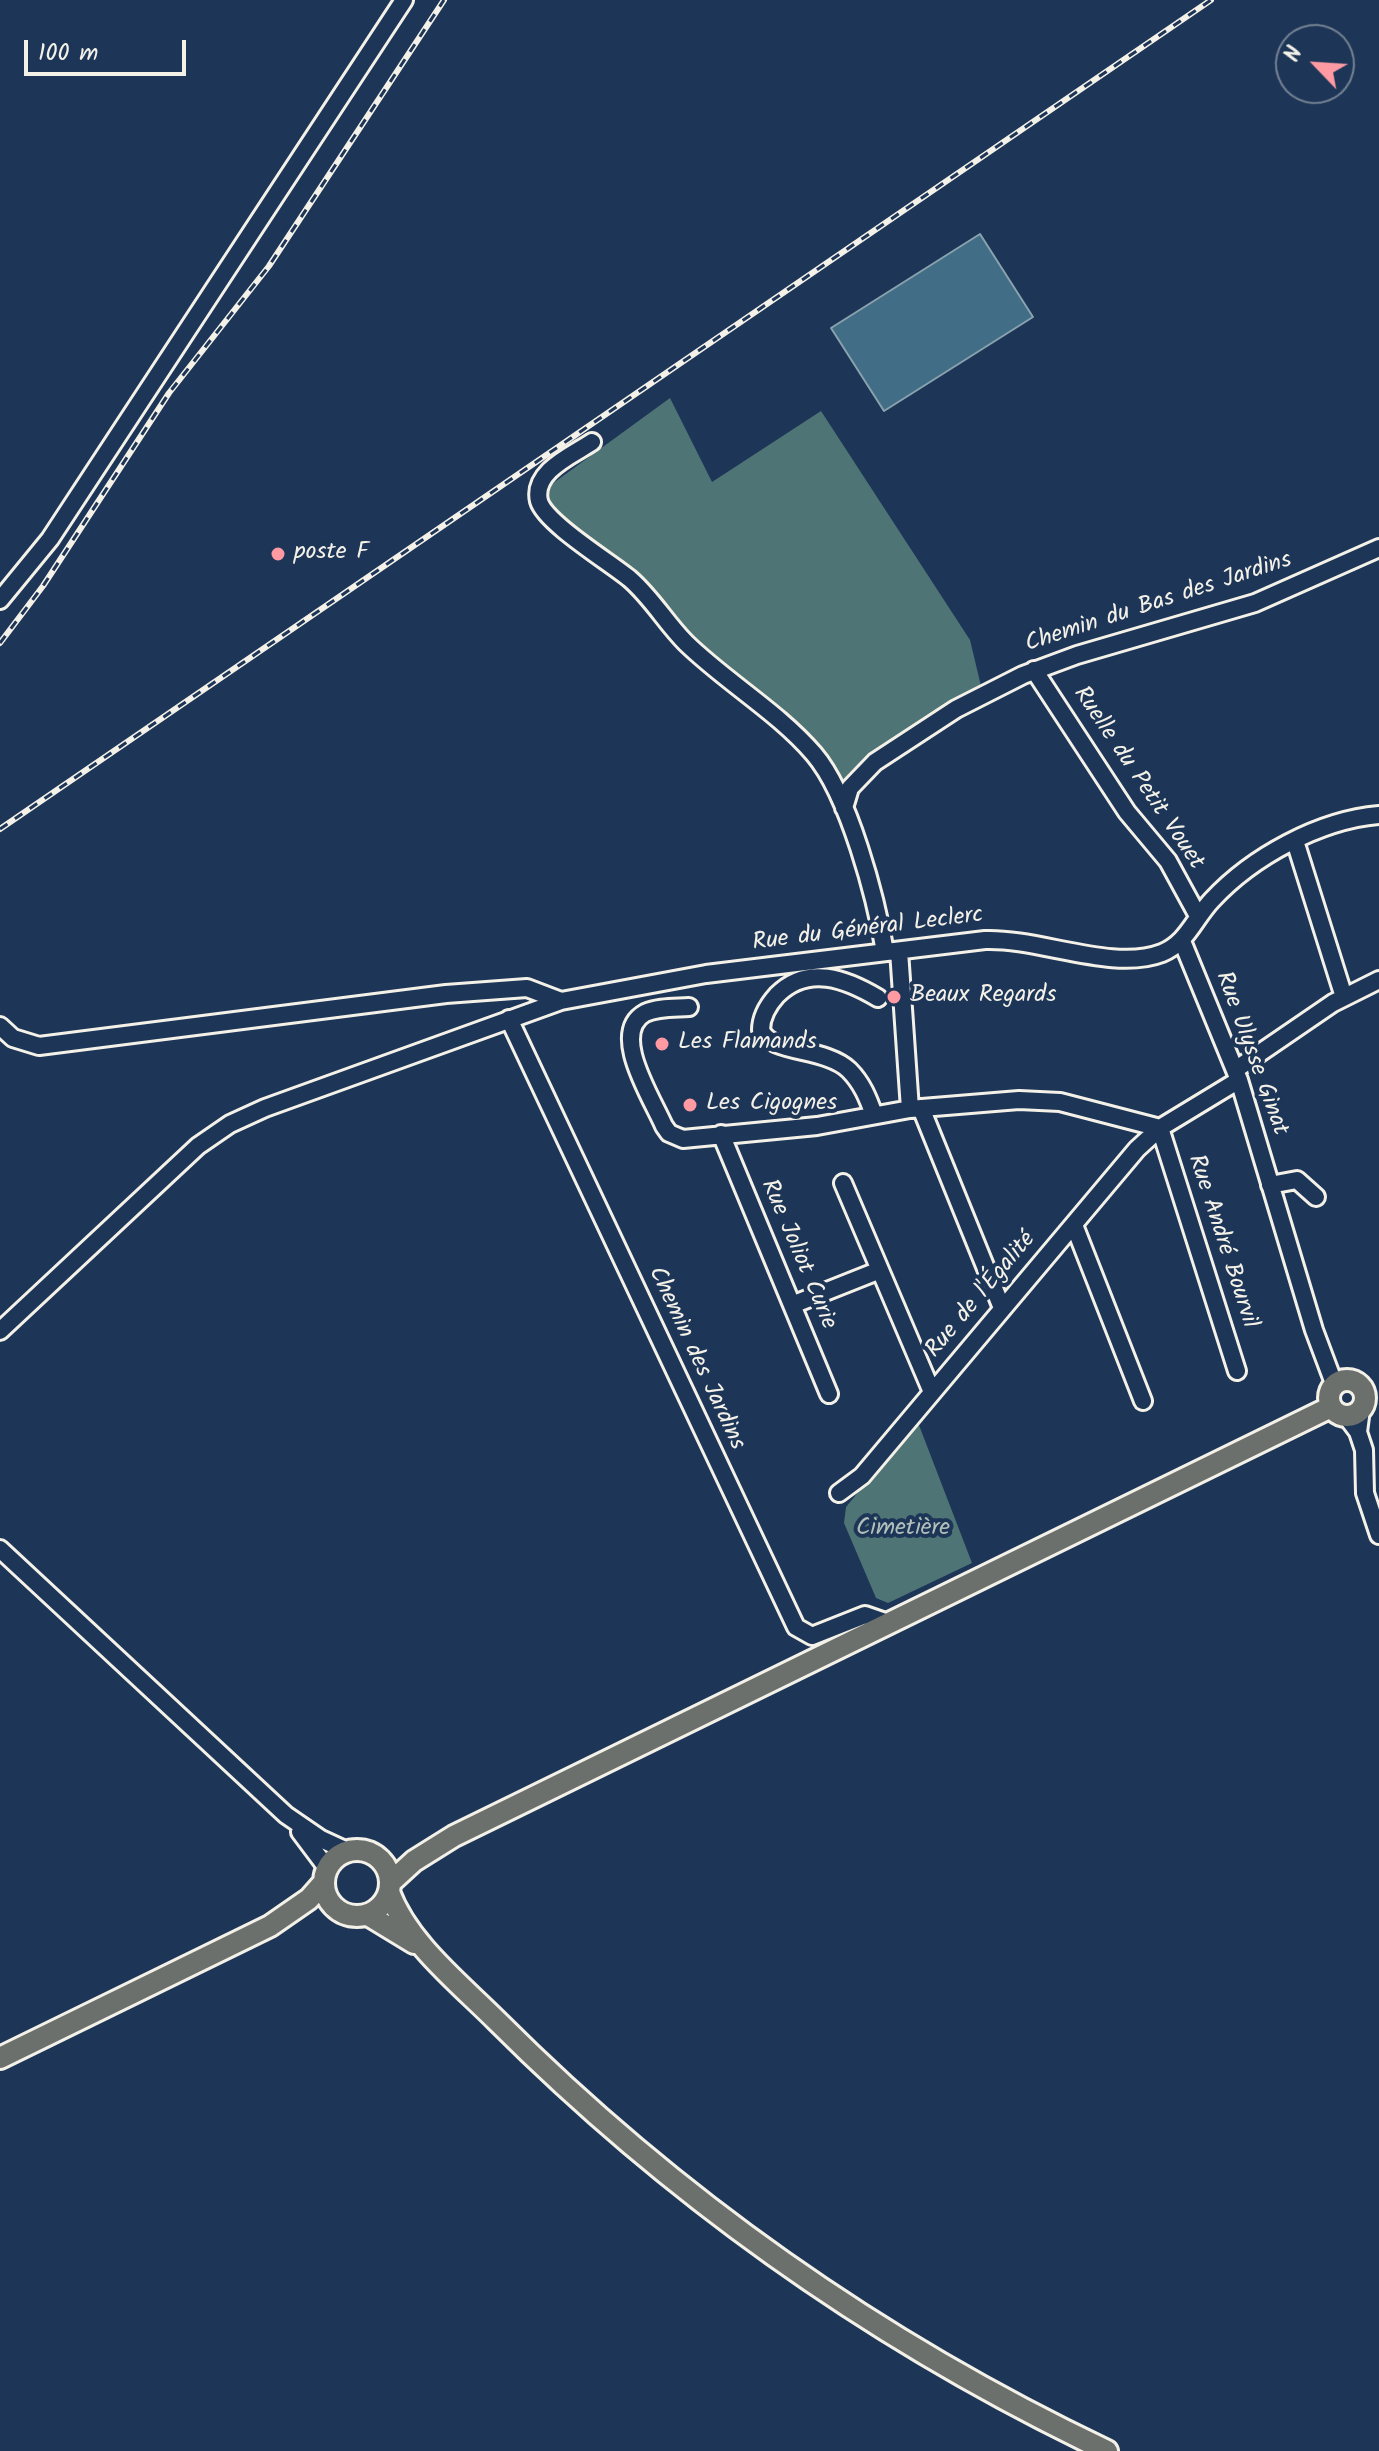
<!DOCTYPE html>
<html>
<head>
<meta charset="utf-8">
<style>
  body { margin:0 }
  #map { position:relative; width:1379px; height:2451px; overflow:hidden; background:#1d3557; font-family:Kalam,sans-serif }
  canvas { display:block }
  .north { position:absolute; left:1275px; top:24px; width:80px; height:80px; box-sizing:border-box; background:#1d3557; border:2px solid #738091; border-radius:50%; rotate:295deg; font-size:22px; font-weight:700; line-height:32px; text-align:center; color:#f4f1e8 }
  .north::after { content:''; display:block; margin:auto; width:28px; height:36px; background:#ff9aa2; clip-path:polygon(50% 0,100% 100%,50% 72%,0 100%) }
  .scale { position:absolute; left:24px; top:40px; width:162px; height:36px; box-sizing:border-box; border:4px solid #f4f1e8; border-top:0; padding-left:10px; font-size:24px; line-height:28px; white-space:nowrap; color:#f4f1e8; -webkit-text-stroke:6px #1d3557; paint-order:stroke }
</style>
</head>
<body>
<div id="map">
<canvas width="1379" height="2451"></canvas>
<div class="north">N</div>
<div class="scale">100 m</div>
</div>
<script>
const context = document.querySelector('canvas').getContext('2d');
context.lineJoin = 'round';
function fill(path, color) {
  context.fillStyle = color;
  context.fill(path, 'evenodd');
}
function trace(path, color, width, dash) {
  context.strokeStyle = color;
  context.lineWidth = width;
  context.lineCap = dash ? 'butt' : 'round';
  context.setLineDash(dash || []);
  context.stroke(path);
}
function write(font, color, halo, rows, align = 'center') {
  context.font = font + ' Kalam,sans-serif';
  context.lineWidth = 8;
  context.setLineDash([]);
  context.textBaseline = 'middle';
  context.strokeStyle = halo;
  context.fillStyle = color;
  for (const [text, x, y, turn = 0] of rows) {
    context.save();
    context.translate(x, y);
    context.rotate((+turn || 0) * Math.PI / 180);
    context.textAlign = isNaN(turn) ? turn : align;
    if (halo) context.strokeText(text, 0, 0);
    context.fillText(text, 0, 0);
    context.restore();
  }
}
fill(new Path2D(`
  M670 398 712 482 821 411 970 640 981 686 847 793 591 549 530 500Z
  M917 1420 972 1563 888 1603 876 1598 844 1523 846 1507Z`), '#4f7475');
const water = new Path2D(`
  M980 234 1033 317 884 411 831 328Z`);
fill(water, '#416d87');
trace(water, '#89a2ae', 2);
const minor = new Path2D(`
  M592 442C573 455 532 471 539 501 545 523 611 563 630 579 652 598 666 623 686 643 726 682 778 712 814 754 849 795 876 898 885 952
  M0 600 50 539 404 0
  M1034 670 1127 812 1168 861 1198 916
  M844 808 850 788 875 762 956 709 1023 675 1077 655 1255 603 1379 548
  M1295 841 1344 997
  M1182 941 1239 1080 1314 1330 1335 1386
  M899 951 910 1109
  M689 1007C675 1008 658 1007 645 1013 609 1033 652 1098 664 1126L669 1133 683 1139 817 1126 910 1109 1019 1100 1060 1102 1160 1128 1239 1080
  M509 1019 796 1627 812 1636 865 1615 888 1623
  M0 1026 13 1038 39 1046 446 994 527 988 561 1001
  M1235 1070 1333 1003 1379 980
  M921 1108 1002 1308
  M874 1115C868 1098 862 1083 849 1070 825 1047 770 1054 761 1030 761 1016 768 1005 777 995 808 964 846 979 878 998
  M721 1134 829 1394
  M843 1183 932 1392
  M1270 1185 1297 1180 1316 1197
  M1074 1225 1143 1401
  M792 1305 880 1270
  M0 1331 198 1146 230 1124 265 1108 561 1001 706 974 985 940C1039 938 1113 972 1162 953 1187 943 1194 919 1212 900 1252 857 1319 820 1379 815
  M1346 1416 1358 1432 1361 1409
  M1358 1432 1364 1450 1365 1493 1379 1535
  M839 1493 862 1476 1137 1149 1160 1128 1237 1371
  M0 1549 286 1815 321 1839 347 1851
  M300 1832 327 1868`);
const major = new Path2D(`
  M1329 1398a18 18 0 1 1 36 0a18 18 0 1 1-36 0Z
  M324 1883a33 33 0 1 1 66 0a33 33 0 1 1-66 0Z
  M390 1883 414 1861 454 1836 1331 1407
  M389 1892C408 1943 459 1983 497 2021 676 2200 878 2342 1107 2451
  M368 1915 414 1943
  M0 2058 270 1926 309 1899 324 1882`);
trace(minor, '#f4f1e8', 22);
trace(major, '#f4f1e8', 26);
trace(minor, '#1d3557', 16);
trace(major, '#6b706d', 20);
const rail = new Path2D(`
  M0 643 43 586 169 393 269 266 444 0
  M0 829 1211 0`);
trace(rail, '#f4f1e8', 6);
trace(rail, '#1d3557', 3, [9]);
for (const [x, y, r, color] of [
  [278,554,8,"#ff9aa2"],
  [894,997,8,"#ff9aa2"],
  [662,1044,8,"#ff9aa2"],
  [690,1105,8,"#ff9aa2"]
]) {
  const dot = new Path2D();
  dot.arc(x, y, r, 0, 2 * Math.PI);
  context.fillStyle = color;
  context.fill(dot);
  trace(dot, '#1d3557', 3);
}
write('24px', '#f4f1e8', '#1d3557', [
  ["poste F",294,554],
  ["Beaux Regards",910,997],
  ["Les Flamands",678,1044],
  ["Les Cigognes",706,1105]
], 'left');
write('24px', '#f4f1e8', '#1d3557', [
  ["Chemin du Bas des Jardins",1159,604,-18],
  ["Ruelle du Petit Vouet",1137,779,56],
  ["Rue du Général Leclerc",868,931,-7],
  ["Rue Ulysse Ginat",1250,1054,70],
  ["Rue André Bourvil",1221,1242,72],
  ["Rue Joliot Curie",797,1255,67],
  ["Rue de l'Égalité",982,1296,-50],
  ["Chemin des Jardins",695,1359,65]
]);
write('24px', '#b2bfba', '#1d3557', [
  ["Cimetière",903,1530]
]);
</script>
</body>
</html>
